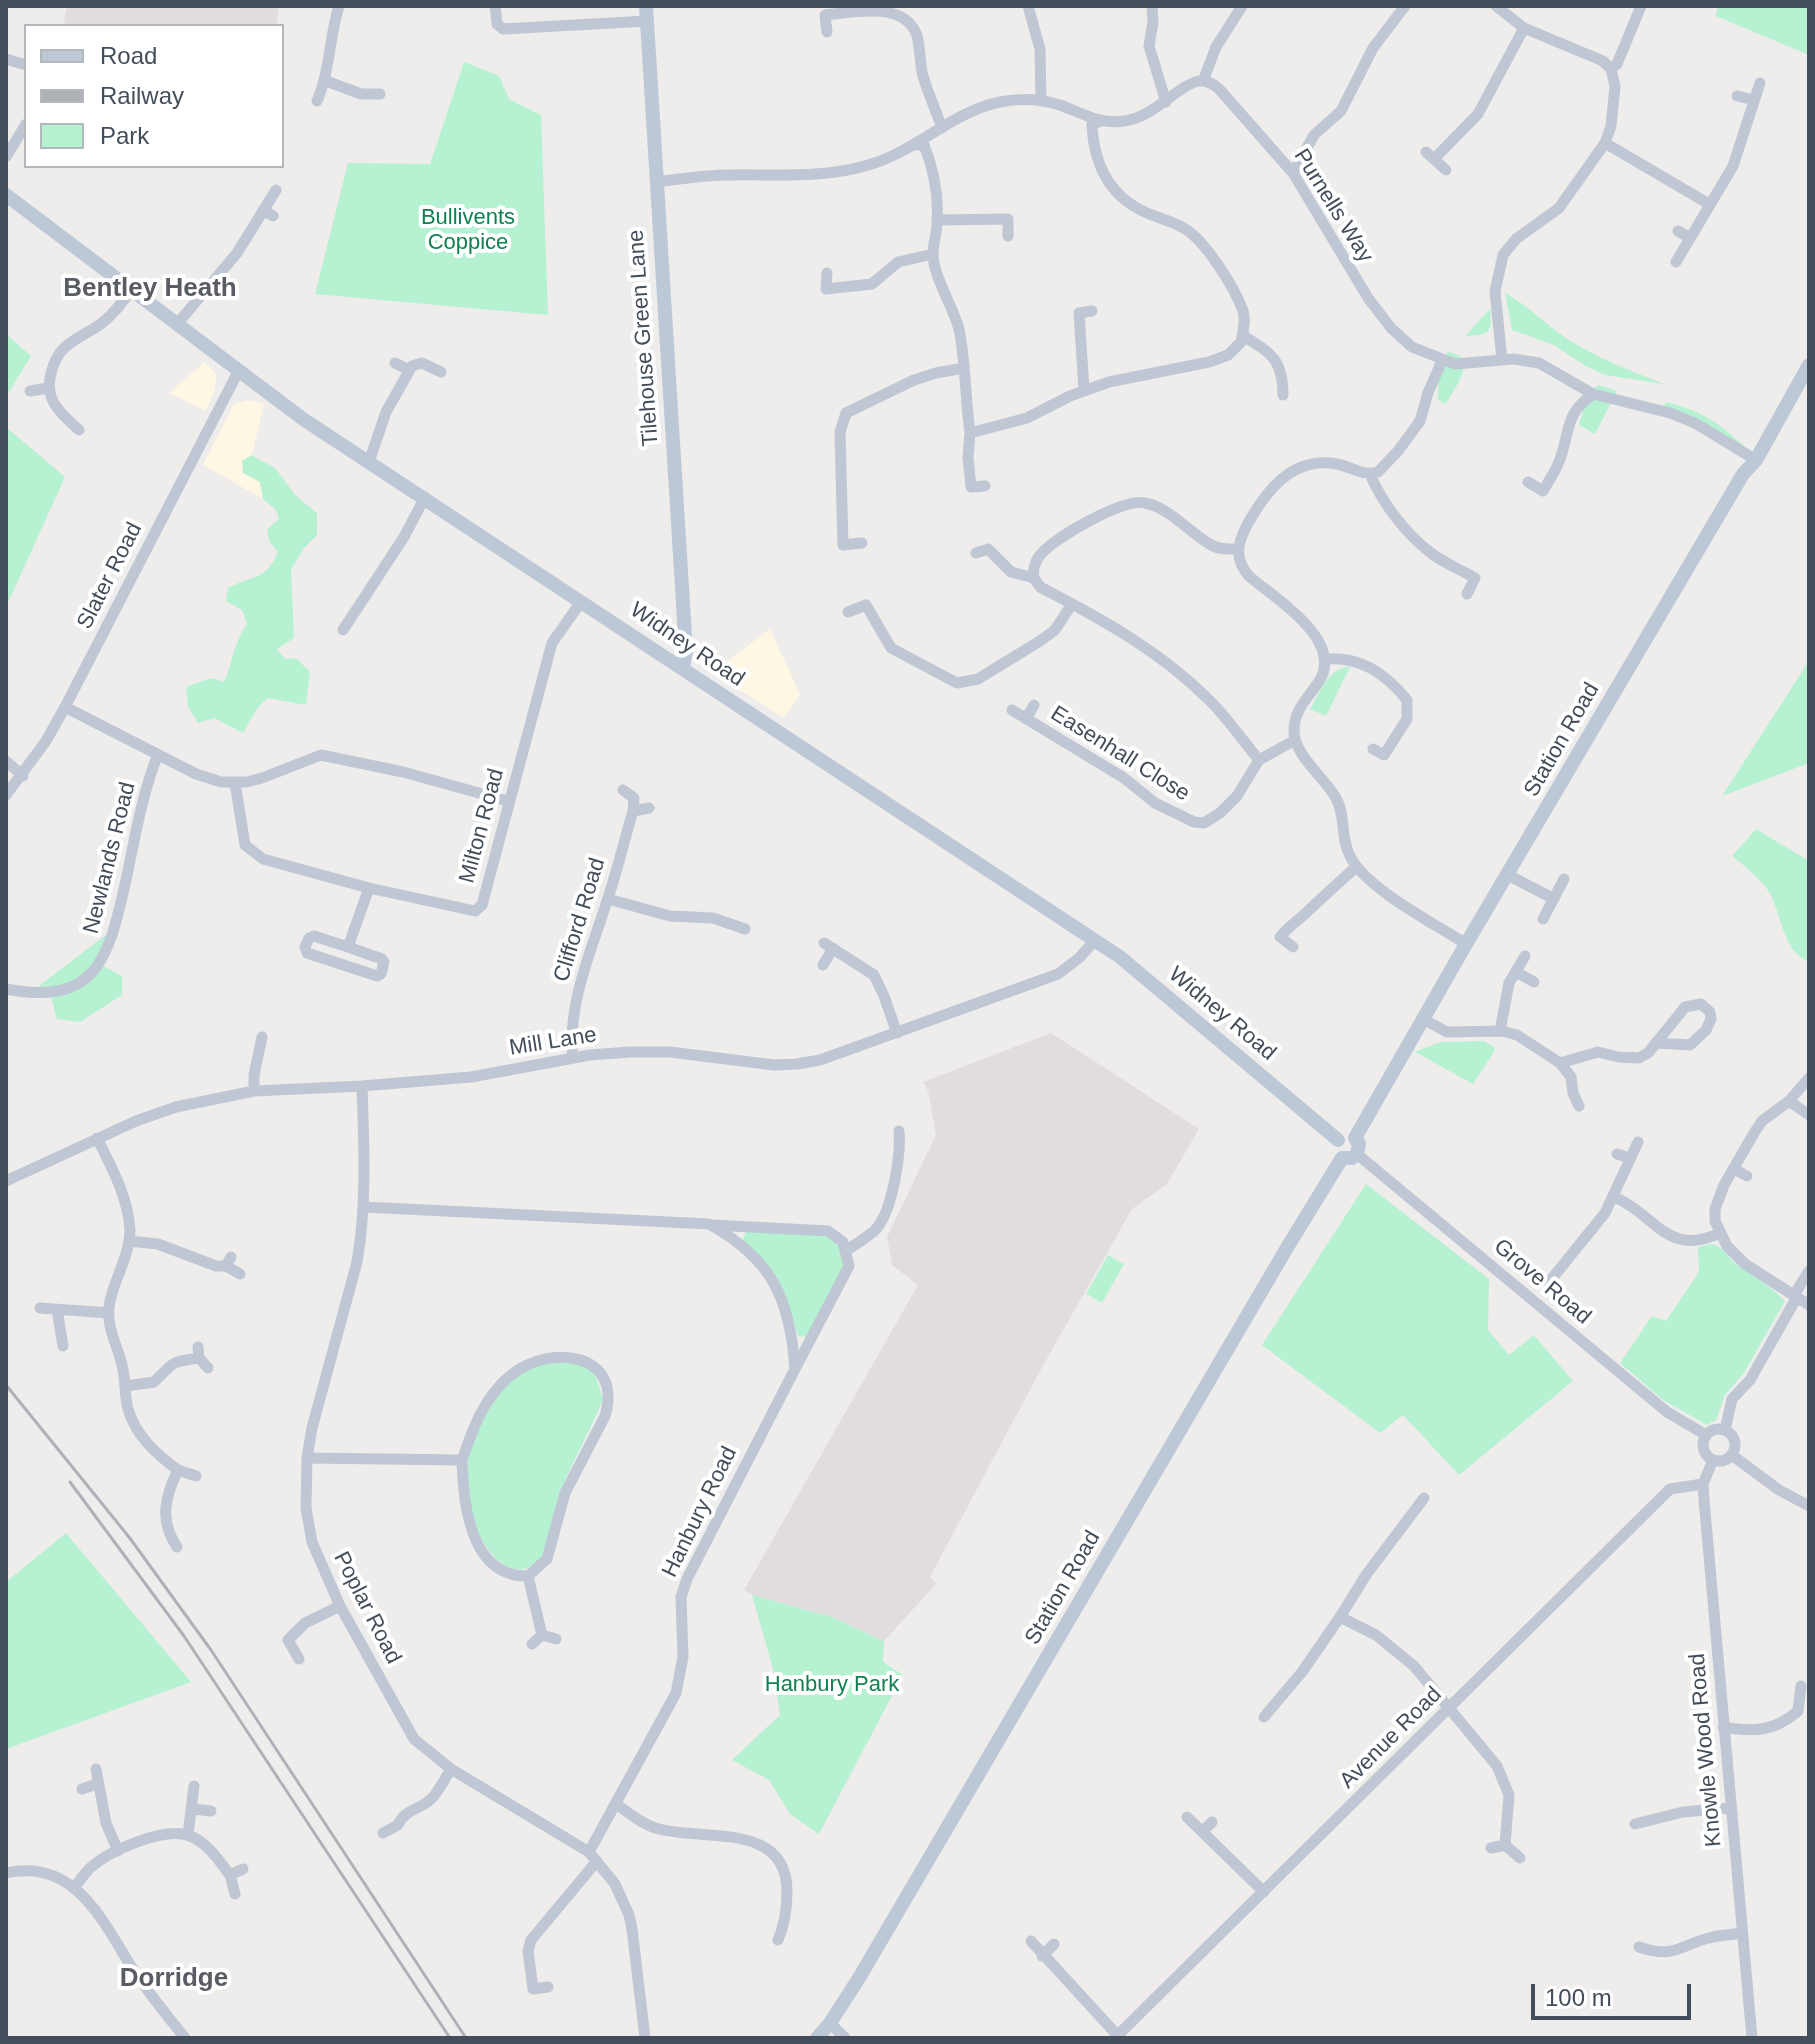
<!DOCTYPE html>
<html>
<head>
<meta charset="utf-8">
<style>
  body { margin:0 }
  #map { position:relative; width:1815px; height:2044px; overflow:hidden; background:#efecec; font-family:Helvetica,sans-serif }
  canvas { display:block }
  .frame { position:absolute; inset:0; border:8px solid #444e5b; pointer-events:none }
  .legend { position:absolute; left:24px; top:24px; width:260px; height:144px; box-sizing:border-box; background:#fff; border:2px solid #b4b8bd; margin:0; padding:10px 14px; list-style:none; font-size:24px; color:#444e5b }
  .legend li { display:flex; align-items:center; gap:16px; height:40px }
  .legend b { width:40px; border:2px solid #b4b8bd }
  .scale { position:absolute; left:1531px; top:1984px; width:160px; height:36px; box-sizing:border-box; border:4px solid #444e5b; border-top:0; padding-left:10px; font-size:24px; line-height:28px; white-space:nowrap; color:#444e5b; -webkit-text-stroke:6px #fff; paint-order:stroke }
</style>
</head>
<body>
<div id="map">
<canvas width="1815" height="2044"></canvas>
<div class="frame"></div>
<ul class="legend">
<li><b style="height:10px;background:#bdc8d7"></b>Road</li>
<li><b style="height:10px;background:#aeb1b8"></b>Railway</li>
<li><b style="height:22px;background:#b6f1d2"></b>Park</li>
</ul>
<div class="scale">100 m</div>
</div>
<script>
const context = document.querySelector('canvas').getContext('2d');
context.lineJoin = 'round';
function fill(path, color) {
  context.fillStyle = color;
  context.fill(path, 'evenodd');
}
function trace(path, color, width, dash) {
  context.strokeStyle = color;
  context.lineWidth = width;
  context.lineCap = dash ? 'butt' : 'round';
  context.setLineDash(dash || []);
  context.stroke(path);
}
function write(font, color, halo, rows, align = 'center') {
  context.font = font + ' Helvetica,sans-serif';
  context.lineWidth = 8;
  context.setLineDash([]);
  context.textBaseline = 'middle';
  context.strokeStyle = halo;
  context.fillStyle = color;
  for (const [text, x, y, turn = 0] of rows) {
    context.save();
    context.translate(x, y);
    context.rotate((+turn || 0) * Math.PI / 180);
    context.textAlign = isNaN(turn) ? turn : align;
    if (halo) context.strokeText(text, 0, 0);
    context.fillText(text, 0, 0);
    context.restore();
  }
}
fill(new Path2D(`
  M205 362 216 374V380L215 390 206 411 169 393Z
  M248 400 264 403 252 455 242 461 260 482 263 499 203 465 234 404Z
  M770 629 800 694 784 718 712 673Z`), '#fdf7e3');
fill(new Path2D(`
  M67 6H279L276 26H63Z
  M1051 1033 1199 1129 1167 1184 1132 1209 1040 1371 930 1577 937 1583 884 1641 832 1617 752 1595 744 1590 918 1285 892 1265 887 1237 936 1135 928 1091 923 1082Z`), '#e1ddde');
fill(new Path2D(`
  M1718 6H1809V55L1716 16Z
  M464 62 499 76 509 99 541 115 548 315 315 294 348 163 430 164Z
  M1505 293C1528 305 1545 324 1566 338 1597 358 1631 371 1664 384L1605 375 1584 365 1554 345 1512 330Z
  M1490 309C1493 334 1489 335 1465 336Z
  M6 334 31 356 6 397Z
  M1448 352C1480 357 1455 387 1446 404L1438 400C1439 383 1436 365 1448 352Z
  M1599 385 1617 391 1595 434 1579 425C1583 412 1586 393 1599 385Z
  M1666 402C1699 410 1718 422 1743 445V453L1661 413Z
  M6 427 65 477 6 607Z
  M252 455 276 469 295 495 317 513V535L304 548 291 570 294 638 277 649 285 659 296 658 310 672 306 705 267 698 256 710 243 733 214 718 198 723 188 707 186 687 211 678 224 682C233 662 234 641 247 624L242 610 226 601 228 588C252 575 266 581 278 552L269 541 267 529 279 519 276 510 263 499 260 482 243 473 242 461Z
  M1807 664 1809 763 1722 796Z
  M1350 667 1326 716 1310 709C1320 693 1329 666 1350 667Z
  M1756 829 1809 861V962C1779 949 1783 909 1765 886 1756 875 1743 865 1732 856Z
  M107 934 96 962 122 976V995L80 1022 57 1019 49 989H39V986Z
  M1484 1041 1495 1048 1494 1052 1473 1084 1415 1052 1440 1042Z
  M1366 1184 1489 1279 1488 1330 1509 1355 1534 1335 1573 1381 1459 1475 1403 1415 1380 1433 1262 1345Z
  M746 1231 824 1234 840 1244 845 1264 807 1337 798 1336 787 1299 777 1278 763 1259 743 1240Z
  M1712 1244C1724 1247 1728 1258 1737 1265 1755 1277 1769 1285 1785 1301L1744 1373 1725 1395 1716 1420 1707 1425 1663 1400 1620 1363 1652 1316 1666 1321 1699 1272 1698 1247Z
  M1108 1255 1124 1264 1102 1303 1086 1294Z
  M573 1362C595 1369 597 1377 603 1399 590 1433 570 1464 558 1499 552 1514 552 1546 542 1557 508 1595 474 1536 468 1504 466 1494 466 1478 467 1468 470 1444 481 1420 495 1400 505 1386 524 1368 542 1364 552 1362 563 1363 573 1362Z
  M66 1533 191 1682 6 1749V1582Z
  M752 1595 832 1617 884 1641 883 1662 903 1675 819 1834 790 1814 769 1780 732 1760 780 1715 773 1669Z`), '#b6f1d2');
trace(new Path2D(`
  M495 6 497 24 503 29 647 21
  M1028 6 1040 49 1041 101
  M1152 6 1153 22 1149 46 1166 102
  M1496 6 1524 28 1603 61 1611 69 1615 86 1611 126 1605 143 1559 208 1516 239 1503 255 1495 291 1502 360
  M827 32 825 15C853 13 901 0 916 33 921 46 919 62 923 76 928 93 936 111 942 128
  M6 59 26 65
  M1611 69 1617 64 1641 6
  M326 81 361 94H380
  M1203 81 1216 47 1242 6
  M1737 96 1754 100
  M317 101C330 71 329 38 339 6
  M1605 143 1709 204
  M916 145H924C934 170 939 196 937 223 937 233 933 244 933 254 933 276 953 306 959 329 966 363 965 398 970 433L1027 418 1070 396 1109 382 1209 362 1228 355 1241 342C1243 332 1246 320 1243 311 1235 288 1207 244 1187 230 1175 222 1161 219 1147 213 1110 197 1094 165 1092 125L1100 121
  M1426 152 1446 170
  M6 157 26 124
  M1435 158 1478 114 1524 28
  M1293 173 1314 135 1341 111 1373 48 1405 6
  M656 182C680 179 705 175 729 175 775 174 823 179 868 165 916 152 951 112 1000 102 1019 98 1041 99 1060 105 1082 113 1100 125 1124 121 1155 117 1176 86 1199 81 1208 80 1214 84 1220 90L1293 173 1368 298 1391 328 1412 347 1455 364 1514 359 1539 363 1593 394 1670 413 1695 423 1756 460
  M263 210 273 216
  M938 220 1008 219V236
  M1678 231 1690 238
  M1676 262 1733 166 1760 83
  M827 273 826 289 872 284 898 262 933 254
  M178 323 237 253 276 190
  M1242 335C1271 353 1283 359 1283 395
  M1442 361 1428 393 1420 421 1398 451 1378 472C1361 476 1352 467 1337 464 1292 456 1266 491 1247 525 1237 544 1234 559 1249 576 1275 599 1347 641 1318 683 1307 699 1294 710 1294 731 1294 755 1324 777 1336 798 1346 816 1340 837 1350 856 1365 888 1435 924 1466 944
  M395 363 409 370
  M1084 390 1079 313 1092 311
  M30 391 48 388
  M79 430C60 413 44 400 51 373 59 341 79 340 102 323 114 313 122 304 130 291
  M970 433 968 457 971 487 985 486
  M369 462 386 412 412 366 422 363 441 372
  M1370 474C1382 503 1406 534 1431 553 1444 563 1461 570 1475 578L1467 594
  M1528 482 1543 491C1549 480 1558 468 1561 456 1571 426 1565 415 1593 394
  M862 543 843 545 840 432 846 413 914 380 936 373 964 368
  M976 553 988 549 1011 572 1034 578 1040 587C1100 618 1160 651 1208 699 1227 717 1242 740 1259 760L1295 740
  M1034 578C1032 567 1037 557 1045 550 1061 535 1123 498 1145 503 1171 508 1190 534 1213 546 1221 550 1230 549 1238 549
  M848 612 866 605 891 648 957 683 978 679 1040 641 1055 630 1072 604
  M343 630 404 537 425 497
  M1325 659C1360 656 1385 673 1407 700V719L1384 755 1373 749
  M65 707 196 774 221 782H247L262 778 321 755 403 772 508 801
  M1012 710 1124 778 1155 803 1194 822 1204 823 1220 813 1237 796 1259 760
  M1026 719 1034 705
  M6 761 23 776
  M235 783 245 845 263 859 369 888 475 911 482 905 552 643 581 602
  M623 790 634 798 633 811
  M6 795 46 741 65 707 239 370
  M1508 875 1554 899
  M608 899 670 916 713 918 745 929
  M1543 919 1564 879
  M824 943 874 975 884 996 897 1033
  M348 947 314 936 309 938 305 947 307 953 377 976 381 974 384 962 382 959 348 947 369 888
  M1293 947 1280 937C1289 926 1298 921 1308 911 1324 896 1339 882 1355 868
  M823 965 833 948
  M1516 972 1534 982
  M6 989C99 1007 109 955 126 880 135 838 142 794 158 754
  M1423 1019 1447 1032 1502 1031 1517 1035 1560 1063 1571 1077 1573 1093 1579 1106
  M1500 1031 1509 983 1525 956
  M573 1058C567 1004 591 952 607 901 617 872 624 841 633 811L649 808
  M1560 1063 1598 1052 1618 1057 1639 1058 1648 1053 1685 1007 1701 1004 1710 1012 1711 1019 1706 1030 1690 1045 1657 1043
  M1809 1078 1789 1101 1762 1121 1754 1133 1724 1185 1715 1209V1221L1727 1246 1745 1264 1809 1305
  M362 1086C364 1145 367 1204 357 1262L312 1428 307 1458 306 1508 312 1542 340 1606 414 1739 451 1769 589 1852 615 1884 629 1915 632 1929 645 2038
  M254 1091V1075L262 1037
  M1789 1101 1809 1115
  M97 1138C112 1168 128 1197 130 1230 130 1254 115 1278 110 1301 105 1323 115 1340 121 1361 126 1377 124 1394 128 1409 136 1436 156 1454 178 1470 165 1496 159 1521 177 1547
  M1357 1154 1667 1412 1706 1435
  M1617 1154 1630 1158
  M1734 1169 1747 1176
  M6 1181 136 1121 176 1107 254 1091 362 1086 471 1077 590 1055 630 1052H670L774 1065 797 1064 820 1060 1058 974 1079 958 1095 940
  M1614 1197C1656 1214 1666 1258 1720 1233
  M364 1207 709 1224C772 1259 790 1298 795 1369L687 1579 681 1597 683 1657 676 1693 589 1852
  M713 1225 828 1231 843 1242 849 1266 795 1369
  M129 1241 158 1244 216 1266H226L231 1257
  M847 1250C856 1244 866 1238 874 1231 892 1215 901 1155 899 1131
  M226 1266 240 1274
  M1537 1280 1550 1281 1557 1295
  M1550 1281 1605 1213 1638 1142
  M1794 1295 1809 1271
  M40 1308 109 1313
  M57 1310 63 1346
  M198 1347 199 1358 208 1368
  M126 1386 154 1382C175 1362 169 1362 199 1358
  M1703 1445a16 16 0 1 1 32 0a16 16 0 1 1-32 0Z
  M1725 1430 1732 1399 1750 1380 1797 1297
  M1733 1456 1779 1490 1809 1506
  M307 1458 462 1460C473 1428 484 1397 511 1375 550 1343 624 1353 605 1416L565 1493 547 1559 528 1576C470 1577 463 1504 462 1460
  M1713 1460 1703 1484 1704 1500 1752 2038
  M178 1470 196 1476
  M528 1576 542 1635
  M1340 1617 1366 1575 1424 1498
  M532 1644 542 1635 556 1639
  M299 1659 288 1640 305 1623 340 1606
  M1264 1717 1302 1672 1340 1617 1376 1635 1414 1666 1497 1766 1509 1795 1505 1845 1520 1858
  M1723 1727C1753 1732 1774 1732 1798 1711L1801 1686
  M96 1769 106 1823 118 1851
  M82 1789 97 1784
  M616 1804C629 1813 643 1825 659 1829 704 1841 787 1822 787 1891 787 1909 785 1924 778 1940
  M193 1809 211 1811
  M1187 1817 1264 1892
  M1635 1824 1683 1812 1730 1808
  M1202 1832 1212 1822
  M383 1833 398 1825C405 1808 422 1810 433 1797 440 1789 445 1778 451 1769
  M188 1835 194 1786
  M1491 1848 1505 1845
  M6 1873C78 1857 105 1927 136 1974 151 1996 168 2017 185 2038
  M230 1875 235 1894
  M74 1888C79 1882 84 1874 90 1868 109 1851 164 1826 190 1836 208 1843 219 1861 230 1875L243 1869
  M1031 1941 1118 2036
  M1639 1947C1674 1959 1678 1946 1709 1938 1719 1935 1731 1935 1742 1933
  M1042 1956 1054 1944
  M548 1987 533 1989 528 1951 531 1940 597 1861
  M830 2023 845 2038
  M1115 2038 1664 1495 1670 1489 1703 1484`), '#bec7d3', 11);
trace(new Path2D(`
  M646 6 686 652 683 667
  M6 195 303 419 1120 957 1338 1140
  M1355 1138 1466 944 1743 474 1756 460 1809 365
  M1342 1158H1352L1357 1154 1359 1144 1355 1138
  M817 2038 830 2023 859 1978 1288 1246 1342 1158`), '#bdc8d7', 14);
trace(new Path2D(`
  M6 1385 129 1537 211 1650 466 2038
  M70 1482 184 1636 450 2038`), '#aeb1b8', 3);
write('22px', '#444e5b', '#fff', [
  ["Purnells Way",1333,206,58],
  ["Tilehouse Green Lane",644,338,-94],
  ["Slater Road",110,576,-63],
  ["Widney Road",687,645,34],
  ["Station Road",1562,740,-60],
  ["Easenhall Close",1120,754,32],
  ["Milton Road",482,826,-75],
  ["Newlands Road",110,858,-76],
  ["Clifford Road",580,920,-73],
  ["Widney Road",1222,1014,40],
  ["Mill Lane",553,1042,-9],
  ["Grove Road",1542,1282,40],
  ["Hanbury Road",700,1512,-64],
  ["Station Road",1063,1588,-60],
  ["Poplar Road",367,1608,63],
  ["Avenue Road",1391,1738,-45],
  ["Knowle Wood Road",1706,1750,-95]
]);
write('22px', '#108052', '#fff', [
  ["Bullivents",468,218],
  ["Coppice",468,243],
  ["Hanbury Park",832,1685]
]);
write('bold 26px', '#595c62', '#fff', [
  ["Bentley Heath",150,289],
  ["Dorridge",174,1979]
]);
</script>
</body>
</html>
